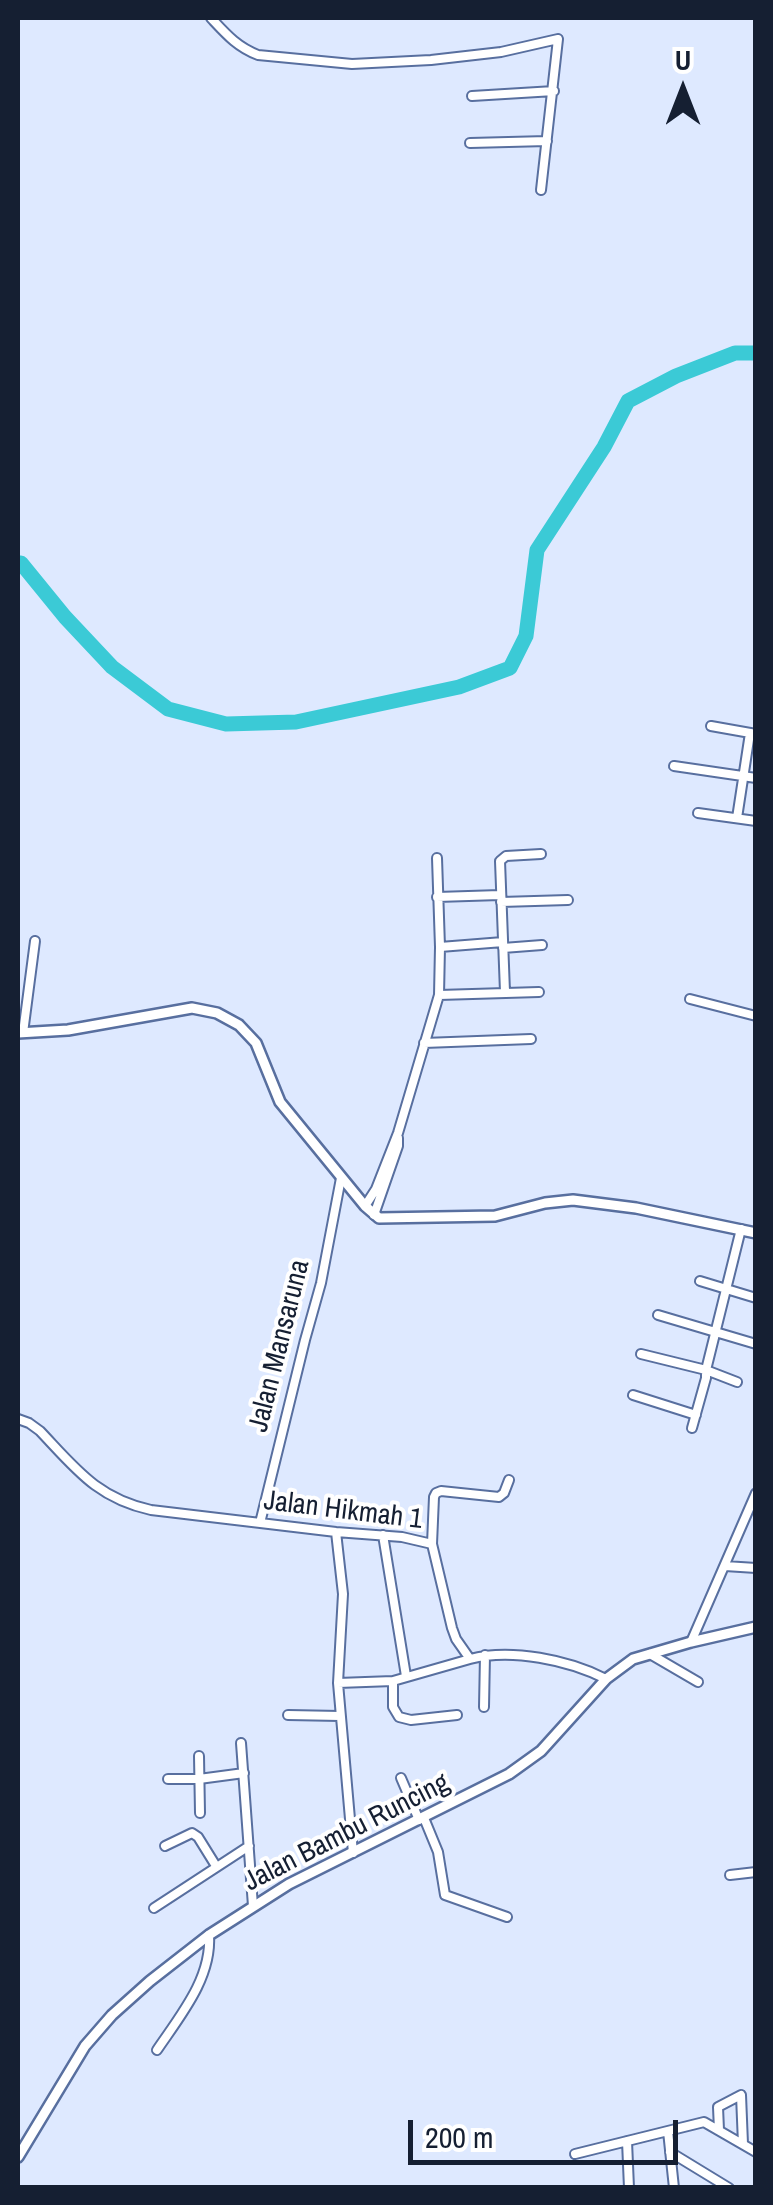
<!DOCTYPE html>
<html>
<head>
<meta charset="utf-8">
<style>
  body { margin:0 }
  #map { position:relative; width:773px; height:2205px; overflow:hidden; background:#dee9ff; font-family:"Archivo Narrow",sans-serif }
  canvas { display:block }
  .frame { position:absolute; inset:0; border:20px solid #151f32; pointer-events:none }
  .north { position:absolute; left:633px; top:40px; width:100px; height:100px; -webkit-text-stroke:8px #fff; paint-order:stroke; rotate:0deg; font-size:28px; font-weight:700; line-height:40px; text-align:center; color:#151f32 }
  .north::after { content:''; display:block; margin:auto; width:35px; height:45px; background:#151f32; clip-path:polygon(50% 0,100% 100%,50% 72%,0 100%) }
  .scale { position:absolute; left:408px; top:2120px; width:270px; height:45px; box-sizing:border-box; border:5px solid #151f32; border-top:0; padding-left:12px; font-size:30px; line-height:35px; white-space:nowrap; color:#151f32; -webkit-text-stroke:8px #fff; paint-order:stroke }
</style>
</head>
<body>
<div id="map">
<canvas width="773" height="2205"></canvas>
<div class="frame"></div>
<div class="north">U</div>
<div class="scale">200 m</div>
</div>
<script>
const context = document.querySelector('canvas').getContext('2d');
context.lineJoin = 'round';
function trace(path, color, width, dash) {
  context.strokeStyle = color;
  context.lineWidth = width;
  context.lineCap = dash ? 'butt' : 'round';
  context.setLineDash(dash || []);
  context.stroke(path);
}
function write(font, color, halo, rows, align = 'center') {
  context.font = font + ' "Archivo Narrow",sans-serif';
  context.lineWidth = 8;
  context.setLineDash([]);
  context.textBaseline = 'middle';
  context.strokeStyle = halo;
  context.fillStyle = color;
  for (const [text, x, y, turn = 0] of rows) {
    context.save();
    context.translate(x, y);
    context.rotate((+turn || 0) * Math.PI / 180);
    context.textAlign = isNaN(turn) ? turn : align;
    if (halo) context.strokeText(text, 0, 0);
    context.fillText(text, 0, 0);
    context.restore();
  }
}
trace(new Path2D(`
  M18 563H21L65 617 112 667 168 709 226 724 296 722 459 687 510 668 526 636 537 550 604 447 628 401 676 376 735 353H756`), '#3bcad6', 15);
const minor = new Path2D(`
  M211 18C226 34 237 47 258 55L352 64 431 60 501 52 558 39 541 190
  M472 96 554 91
  M470 143 547 141
  M711 726 756 734
  M674 766 756 778
  M698 813 756 821
  M737 818 750 733
  M437 858 440 947
  M437 897 500 895
  M501 902 568 900
  M503 948 542 945
  M505 992 500 861 506 856 541 854
  M439 995 440 947 503 942
  M690 999 756 1016
  M23 1033 35 941
  M424 1043 531 1039
  M365 1206 376 1189 398 1133 439 995 539 992
  M374 1215 398 1146V1138
  M700 1281 756 1298
  M658 1315 756 1344
  M641 1354 706 1370 737 1382
  M633 1395 696 1415
  M18 1419 29 1423 40 1431C76 1469 97 1498 151 1510L336 1532 402 1537 432 1544 452 1628 456 1639 470 1659C511 1648 569 1660 606 1679
  M692 1428 706 1378V1370L741 1229
  M260 1523 305 1340 321 1283 341 1178
  M336 1532 343 1594 338 1683 353 1853
  M383 1535 406 1676
  M432 1544 434 1497 436 1493 441 1491 499 1497 504 1493 509 1480
  M725 1566 756 1568
  M691 1642 756 1493
  M650 1654 698 1682
  M393 1681V1707L399 1717 411 1720 457 1715
  M338 1683 393 1681 470 1659
  M484 1707 485 1655
  M288 1715 340 1716
  M241 1743 253 1906
  M199 1756 200 1813
  M401 1778 419 1820
  M168 1779H199L244 1773
  M424 1818 438 1852 445 1895 507 1917
  M165 1846 192 1833 198 1837 216 1866
  M730 1875 756 1872
  M154 1908 249 1846
  M157 2050C180 2016 212 1978 209 1935
  M719 2130 718 2107 741 2095 743 2144
  M668 2131 674 2188
  M627 2141 629 2188
  M670 2152 729 2188
  M575 2154 704 2122 756 2152`);
const tertiary = new Path2D(`
  M18 1033 68 1030 192 1008 217 1013 239 1025 256 1043 280 1102 365 1206 379 1218 495 1216 545 1203 573 1200 636 1208 756 1233
  M18 2157 85 2046 112 2015 150 1981 209 1935 289 1884 509 1774 541 1751 606 1679 633 1659 691 1642 756 1627`);
trace(minor, '#586f9f', 12);
trace(tertiary, '#586f9f', 14);
trace(minor, '#fff', 8);
trace(tertiary, '#fff', 9);
write('28px', '#151f32', '#fff', [
  ["Jalan Mansaruna",280,1346,-76],
  ["Jalan Hikmah 1",343,1511,7],
  ["Jalan Bambu Runcing",347,1833,-27]
]);
</script>
</body>
</html>
